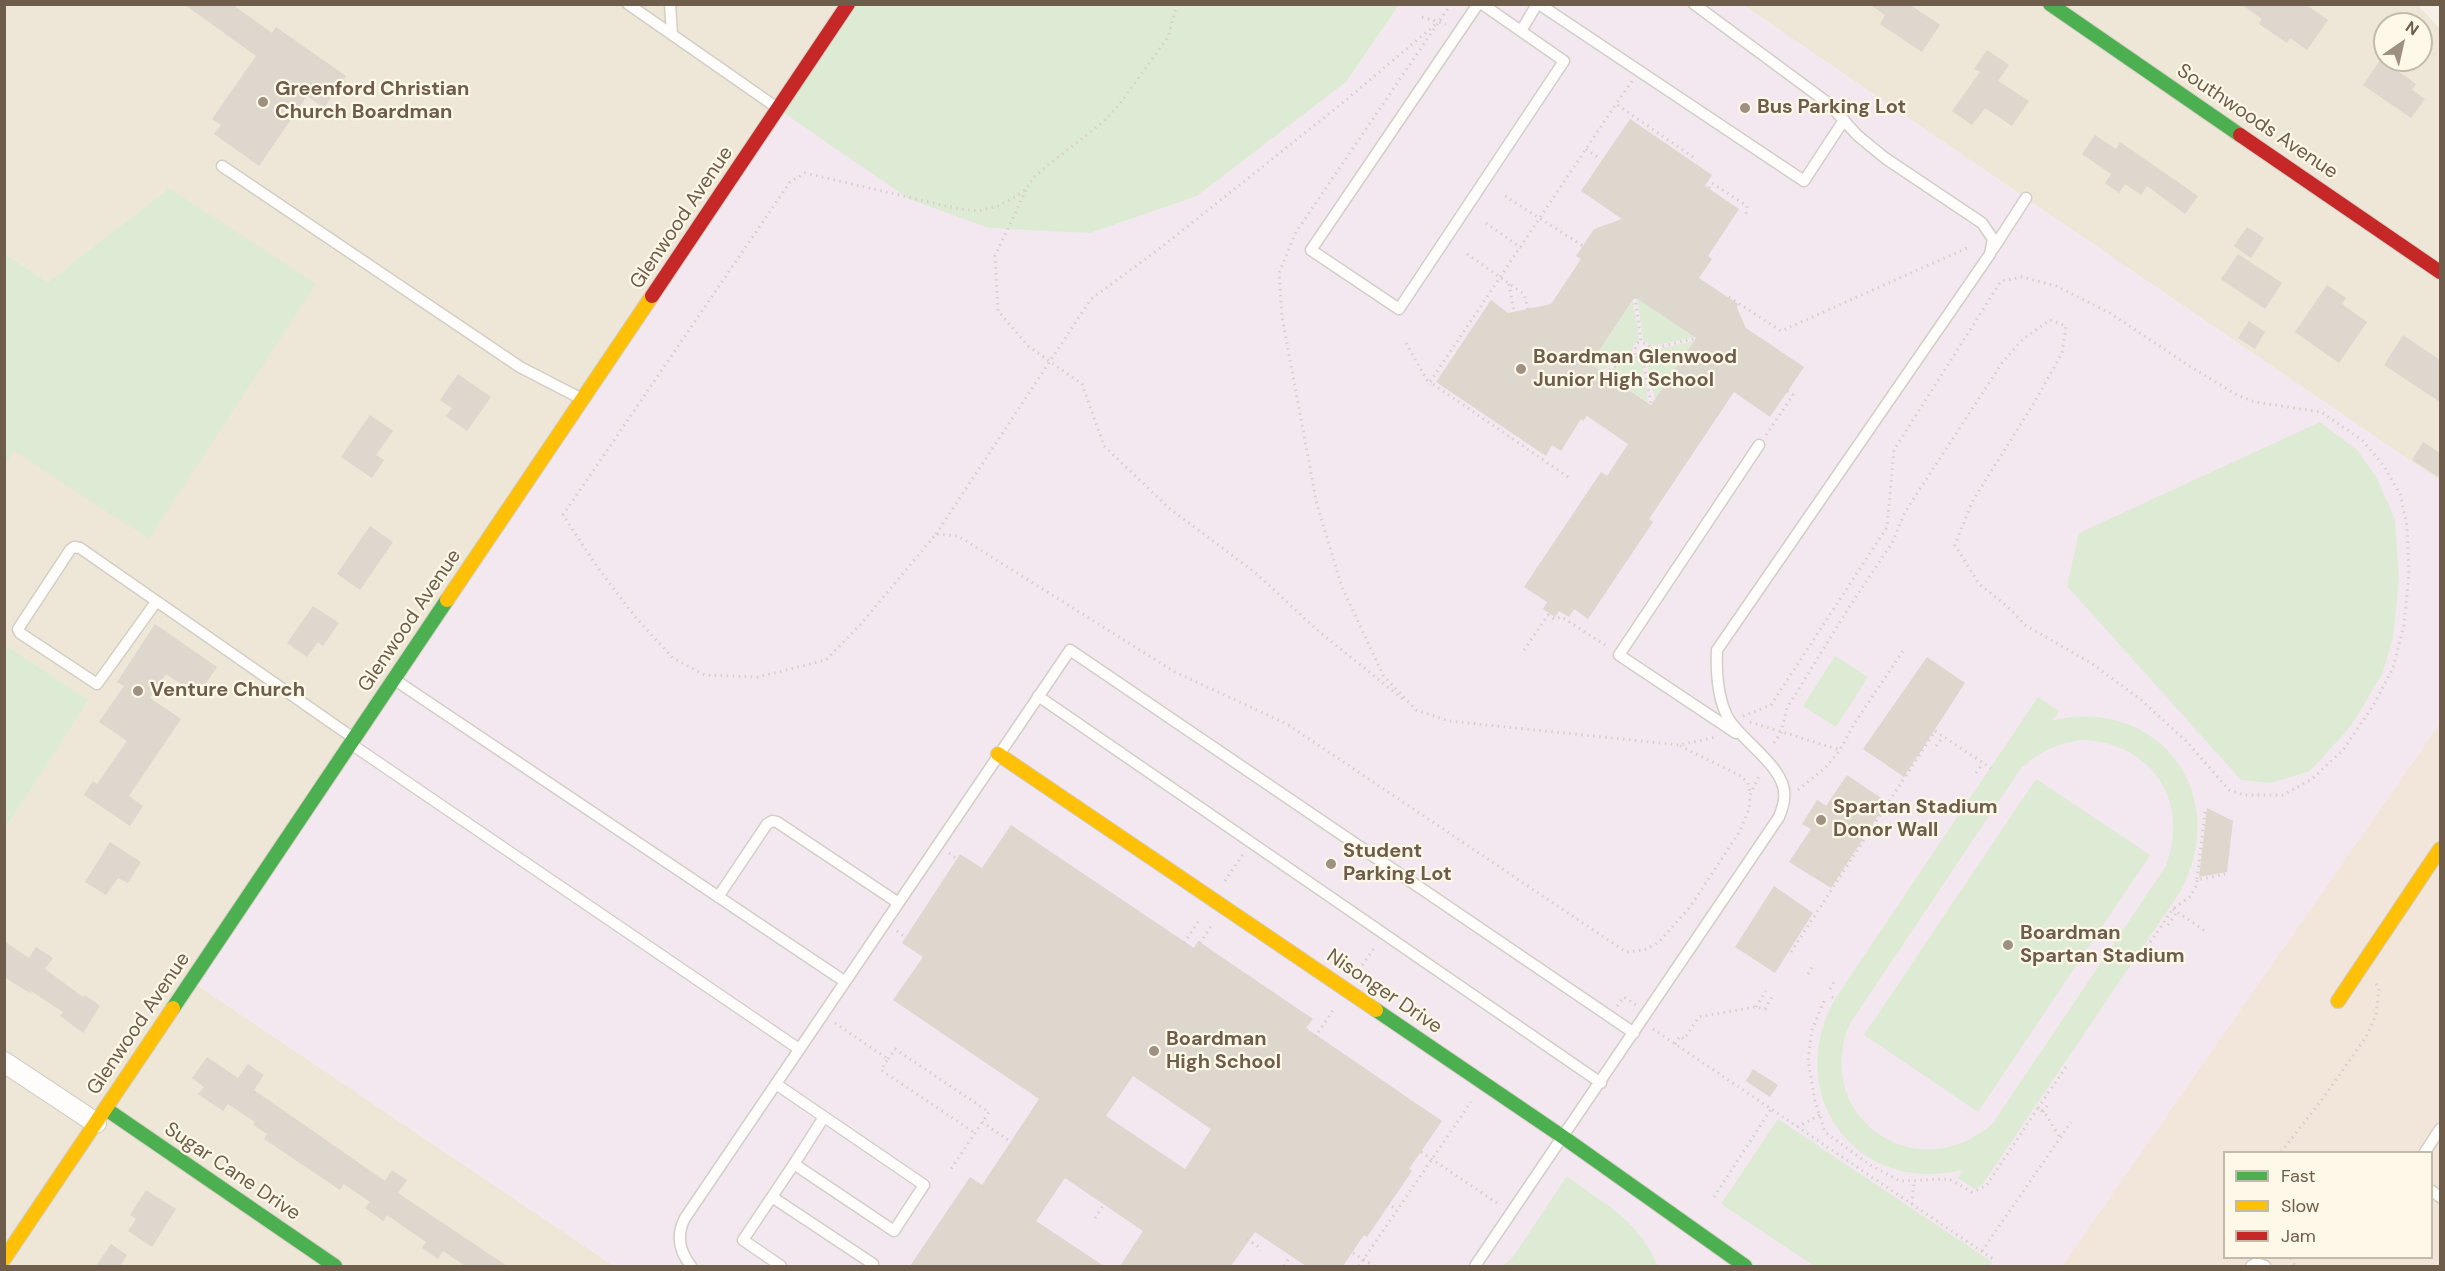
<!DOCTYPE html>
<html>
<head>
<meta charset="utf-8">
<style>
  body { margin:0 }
  #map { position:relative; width:2445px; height:1271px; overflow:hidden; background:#f5f1e8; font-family:"DM Sans",sans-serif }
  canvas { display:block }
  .frame { position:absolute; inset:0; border:6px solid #6f5d4b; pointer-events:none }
  .legend { position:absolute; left:2223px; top:1151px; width:210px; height:108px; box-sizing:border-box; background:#fdf8e8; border:2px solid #c4baa9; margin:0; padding:8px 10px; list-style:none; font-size:18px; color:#6f5d4b }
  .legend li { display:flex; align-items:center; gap:12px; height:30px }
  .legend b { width:30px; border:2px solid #c4baa9 }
  .north { position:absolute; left:2373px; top:12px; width:60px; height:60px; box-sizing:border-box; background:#fdf8e8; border:2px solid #c4baa9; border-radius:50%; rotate:34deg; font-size:16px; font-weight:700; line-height:24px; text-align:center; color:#6f5d4b }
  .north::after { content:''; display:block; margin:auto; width:21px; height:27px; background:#9e9182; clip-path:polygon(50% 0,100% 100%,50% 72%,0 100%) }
</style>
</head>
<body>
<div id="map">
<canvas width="2445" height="1271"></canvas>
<div class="frame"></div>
<ul class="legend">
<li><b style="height:8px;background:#4caf50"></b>Fast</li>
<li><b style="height:8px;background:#ffc107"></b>Slow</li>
<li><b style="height:8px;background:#c62828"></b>Jam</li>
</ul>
<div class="north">N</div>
</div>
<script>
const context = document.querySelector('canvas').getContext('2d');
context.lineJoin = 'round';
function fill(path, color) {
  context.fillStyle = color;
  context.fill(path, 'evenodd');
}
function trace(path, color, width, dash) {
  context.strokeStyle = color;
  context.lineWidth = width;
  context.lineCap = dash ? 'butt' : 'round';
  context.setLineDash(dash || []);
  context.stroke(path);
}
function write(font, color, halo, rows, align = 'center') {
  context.font = font + ' "DM Sans",sans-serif';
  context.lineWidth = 4.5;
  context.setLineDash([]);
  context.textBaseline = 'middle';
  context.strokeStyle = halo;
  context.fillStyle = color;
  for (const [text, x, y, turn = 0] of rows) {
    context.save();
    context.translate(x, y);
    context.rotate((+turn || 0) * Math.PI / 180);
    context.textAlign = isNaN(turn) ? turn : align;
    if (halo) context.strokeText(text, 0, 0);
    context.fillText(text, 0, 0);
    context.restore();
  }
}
fill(new Path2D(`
  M5 5H848L191 981 614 1266H5V829L89 700 5 645V464L169 188 48 282 5 254Z
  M1743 5H2418L2440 29V481ZM2385 24H2421V60H2385Z`), '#eee6d6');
fill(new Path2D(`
  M2440 723V1266H2062ZM2224 1152H2432V1258H2224Z`), '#f2e5d9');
fill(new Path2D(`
  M1399 5H1743L2440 481V723L2062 1266H614L191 981 778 109 1090 233 1197 196 1346 82Z`), '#f3e8f0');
fill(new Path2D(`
  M848 5H1399L1346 82 1197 196 1090 233 989 228 909 199 778 109Z
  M169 188 316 284 149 539 14 451 5 464V254L48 282Z
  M1637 298 1694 337 1652 346 1643 340Z
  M1633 301 1639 340 1633 346 1632 354 1601 371 1590 364Z
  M1694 341 1655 399 1646 362 1653 356 1654 350Z
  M1635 357 1642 362 1648 402 1607 375 1610 370Z
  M2320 422 2357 450 2377 478 2395 520 2399 580 2393 638 2382 674 2351 726 2310 771 2271 783 2241 780 2067 586 2079 533Z
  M5 645 89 700 5 829Z
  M1835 656 1868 677 1836 727 1803 706Z
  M2038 697 2059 711 2053 720C2160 696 2233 796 2180 892L1982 1185 1974 1189 1958 1178 1962 1170C1856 1196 1782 1094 1835 999ZM2083 740C2151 743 2191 801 2166 866L1993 1123C1919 1190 1812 1119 1849 1025L2021 768C2040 751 2058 743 2083 740Z
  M2036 779 2150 855 1978 1112 1864 1035Z
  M1778 1119 1992 1262 1989 1266H1814L1721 1204Z
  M1567 1176C1607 1207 1636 1217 1658 1266H1503L1513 1257Z`), '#deebd4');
fill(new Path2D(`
  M184 4H232L272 33 276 27 346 76 324 108 307 96 259 166 214 134 221 125 212 119 256 56Z
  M1869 4H1909L1940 25 1922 52 1880 24 1885 15Z
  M2241 4H2305L2328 20 2307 50 2290 38 2287 43 2259 24 2262 19Z
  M1987 50 2009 65 1998 81 2029 101 2012 126 1985 108 1972 125 1952 111 1980 72 1974 69Z
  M2381 59 2416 84 2412 90 2425 99 2411 118 2363 85Z
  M1630 119 1712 175 1705 186 1739 209 1708 256 1712 259 1699 278 1738 304 1737 308 1746 328 1804 367 1770 417 1734 392 1649 519 1653 522 1588 619 1574 609 1569 617 1559 611 1555 617 1543 609 1547 602 1524 587 1601 472 1607 476 1628 444 1587 416 1583 421 1581 419 1561 451 1552 445 1546 456 1436 382 1491 300 1508 313 1551 304 1581 259 1576 256 1594 229 1622 219 1581 191ZM1635 297 1696 338 1651 405 1590 364Z
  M2095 135 2116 149 2120 142 2198 196 2185 214 2147 186 2141 195 2125 184 2119 193 2105 183 2111 174 2082 154Z
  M2247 227 2264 238 2251 258 2234 246Z
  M2238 254 2282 283 2265 309 2221 279Z
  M2327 285 2346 298 2342 304 2367 322 2339 363 2295 332Z
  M2249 321 2265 332 2255 349 2238 338Z
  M2403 335 2440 360V402L2384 365Z
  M458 374 491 397 467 431 446 416 452 408 440 400Z
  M370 415 393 431 376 455 384 460 372 478 341 457Z
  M2423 442 2440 453V478L2412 460Z
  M370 526 393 542 360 590 337 574Z
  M313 606 339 623 323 646 318 642 307 657 287 643Z
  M155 624 217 667 198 695 166 674 150 698 181 719 129 796 143 806 130 826 84 795 93 781 97 784 127 741 99 722 124 686 117 682Z
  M1927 657 1965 683 1904 777 1863 749Z
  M1847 775 1887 802 1831 888 1789 862 1811 829 1802 824 1817 800 1826 806Z
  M2207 808 2233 821 2227 872 2199 877Z
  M1011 825 1194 948 1198 941 1313 1019 1306 1028 1442 1121 1409 1169 1412 1171 1367 1237 1364 1235 1343 1266H1306L1255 1232 1231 1266H1120L1143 1231 1065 1178 1036 1221 1104 1266H910L970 1177 982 1185 1039 1099 893 1000 923 957 902 943 960 854 982 868ZM1133 1076 1211 1129 1185 1169 1106 1116Z
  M110 842 141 862 128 883 118 878 106 895 85 882Z
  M1774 886 1813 913 1775 973 1735 947Z
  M4 941 29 958 36 947 53 958 45 969 83 997 85 995 100 1006 83 1033 60 1016 63 1012 31 991 30 993 4 977Z
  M207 1057 238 1078 248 1064 264 1075 254 1090 385 1181 392 1170 407 1180 398 1193 507 1266H465L443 1251 438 1259 422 1248 426 1242 387 1215 383 1221 365 1208 370 1202 344 1184 340 1190 264 1139 267 1134 253 1125 255 1122 228 1104 223 1111 198 1094 204 1087 192 1078Z
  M1753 1069 1778 1085 1770 1097 1746 1081Z
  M146 1190 176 1209 152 1247 128 1231 136 1219 130 1215Z
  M111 1244 127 1255 120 1266H96Z`), '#ded7ce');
const lane = new Path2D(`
  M628 4 776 107
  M670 4 672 34
  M1478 4 1311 250 1399 309 1564 61 1482 4
  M1539 4 1804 181 1844 120
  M1521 31 1537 4
  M222 166 520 367 580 398
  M1993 249 2026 198
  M156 602 97 684 20 633 18 629 70 550 74 547 80 548 352 737
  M395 680 844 981
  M1038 696 1601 1083
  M1736 733 1619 655 1759 445
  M351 744 799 1049
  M718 897 767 824 772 821 777 822 897 902
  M776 1084 924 1185 894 1231 794 1164 824 1117
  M2425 1152 2440 1129
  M2432 1191 2440 1197
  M772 1197 873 1264 871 1266
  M691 1266C679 1251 676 1235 685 1218L1070 650 1634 1033
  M781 1266 743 1240 794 1164
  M1475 1266 1779 817C1781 811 1784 805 1784 799 1789 769 1742 742 1728 718 1717 697 1716 672 1717 650L1990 254 1993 239 1982 223 1885 158 1857 135 1828 103 1694 4
  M2251 1266 2256 1263 2265 1266`);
const street = new Path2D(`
  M4 1062 96 1123`);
const fast = new Path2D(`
  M2050 4 2240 135
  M173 1008 447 600
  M1376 1010 1563 1137 1745 1266
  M106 1109 335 1266`);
const slow = new Path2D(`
  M447 600 652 296
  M998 754 1376 1010
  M2338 1001 2440 849
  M4 1259 173 1008`);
const jam = new Path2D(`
  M2240 135 2440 272
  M652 296 848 4`);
trace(lane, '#d3cec6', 13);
trace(street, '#d3cec6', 22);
trace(fast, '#d2cdc3', 16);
trace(slow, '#d2cdc3', 16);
trace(jam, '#d2cdc3', 16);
trace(new Path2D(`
  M1177 4 1168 37 1119 105 1102 123 1048 165 1034 177 1026 189 1015 197 998 206 978 211 959 209 805 173 790 182 563 515 598 568 636 618 673 658 705 675 758 677 826 660 860 625 936 534 958 536 1175 672 1287 724 1626 952 1644 950 1659 942 1690 907 1740 831 1749 809 1750 795 1760 774
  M1451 4 1296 232 1279 273 1282 317 1317 505 1342 587 1383 675 1416 710 1449 721 1679 745 1716 737
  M1422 17 1446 24
  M1632 81 1616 104 1696 159
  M1586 149 1599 158
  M1709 188 1712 183 1747 206 1746 214
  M1026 190 995 256 998 311 1028 346 1082 384 1104 446 1169 508 1257 574 1316 629 1405 701
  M1505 196 1583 246
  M1486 223 1521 248
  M1467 254 1524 294 1528 309
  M1509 284 1514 312
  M1635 297 1641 342
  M1729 297 1781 331 1969 247
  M1406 343 1428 382 1431 384
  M1651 349 1696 338
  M1643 360 1651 404
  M1604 373 1635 355V349L1638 343H1646L1650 347V353L1643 360 1635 355
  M1766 435 1793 395 1787 391
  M1568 477 1430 382 1616 104
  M936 534 1091 299 1163 246 1340 105 1435 25
  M1524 650 1548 615 1554 619 1562 617 1605 645
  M1743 716 1771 705 1887 527 1894 450 2001 281 2022 277 2056 286 2110 313 2191 367 2237 395 2255 402 2321 412 2362 440 2384 466 2400 494 2407 526 2409 573 2404 625 2393 668 2373 706 2343 750 2312 779 2283 795H2244L2229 790 2187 742 2140 699 2091 663 2025 625 2008 607 1979 584 1955 545 1972 502 2034 403 2062 353 2066 326 2050 320 2023 339 2002 363 1905 512 1892 543 1848 609 1787 708 1781 732 1772 746
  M1750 722 1840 750
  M1680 746 1741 776 1748 783 1750 794
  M1936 746 1943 737
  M1976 773 1983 763
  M1798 790 1826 767 1840 750 1854 724 1903 651
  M2205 812 2197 880 2225 874
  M949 853 957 859
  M1225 881 1243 854
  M2173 909 2205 931
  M2168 925 2177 912
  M897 931 905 937
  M1184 943 1200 919
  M1200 943 1211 926
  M1791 952 1935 731 1991 768
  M2140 957 2173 909 2191 896 2196 886 2197 880
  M1359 970 1376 945
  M1808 974 1812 967
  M1830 989 1834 982
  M1832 997 1835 999
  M1824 1001 1812 1030 1808 1060 1815 1101 1825 1132 1870 1165 1900 1181 1949 1179 1972 1192 1986 1186 2038 1108 2045 1113 2060 1138
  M1617 1006 1624 997 1636 1005
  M1756 1007 1766 991
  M835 1023 888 1059 881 1070 975 1133
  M1653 1029 1993 1259
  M1315 1037 1334 1009
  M1675 1044 1680 1036 1684 1039 1699 1017 1755 1007 1765 1009 1773 995
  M888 1059 895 1049 989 1112 951 1169
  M2038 1108 2068 1064
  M2043 1112 2049 1103
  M982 1122 1011 1142
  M1797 1127 1820 1115
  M1421 1152 1500 1205
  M2281 1152 2321 1101 2366 1037 2376 1015 2379 988 2376 984
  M1714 1197 1771 1109
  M1387 1203 1397 1210
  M1912 1204 1914 1181
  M1095 1218 1104 1204
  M1247 1239 1259 1247 1260 1251
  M1982 1251 2071 1122
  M1353 1253 1374 1266
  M2291 1258 2295 1266
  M1284 1266 1290 1256
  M1359 1266 1471 1102`), '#d6d0ca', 3, [1.5, 4.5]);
trace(lane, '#fefdfc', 10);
trace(street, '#fefdfc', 20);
trace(fast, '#4caf50', 14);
trace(slow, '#ffc107', 14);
trace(jam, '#c62828', 14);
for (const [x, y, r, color] of [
  [263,102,6,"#9e9182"],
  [1745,108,6,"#9e9182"],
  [1521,369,6,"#9e9182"],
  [138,691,6,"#9e9182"],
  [1821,820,6,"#9e9182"],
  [1331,864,6,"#9e9182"],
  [2008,945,6,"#9e9182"],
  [1154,1051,6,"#9e9182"]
]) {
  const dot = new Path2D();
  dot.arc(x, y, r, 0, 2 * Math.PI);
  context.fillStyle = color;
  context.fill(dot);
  trace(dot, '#fdf8e8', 2);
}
write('bold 20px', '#6f5d4b', '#fdf8e8', [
  ["Greenford Christian",275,90],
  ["Church Boardman",275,113],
  ["Bus Parking Lot",1757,108],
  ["Boardman Glenwood",1533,358],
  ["Junior High School",1533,381],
  ["Venture Church",150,691],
  ["Spartan Stadium",1833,808],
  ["Donor Wall",1833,831],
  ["Student",1343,852],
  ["Parking Lot",1343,875],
  ["Boardman",2020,934],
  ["Spartan Stadium",2020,957],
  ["Boardman",1166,1040],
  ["High School",1166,1063]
], 'left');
write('20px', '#6f5d4b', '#fdf8e8', [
  ["Southwoods Avenue",2257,122,34],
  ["Glenwood Avenue",682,218,-56],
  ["Glenwood Avenue",410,621,-56],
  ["Nisonger Drive",1384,992,34],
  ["Glenwood Avenue",139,1024,-56],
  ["Sugar Cane Drive",232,1172,34]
]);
</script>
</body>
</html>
